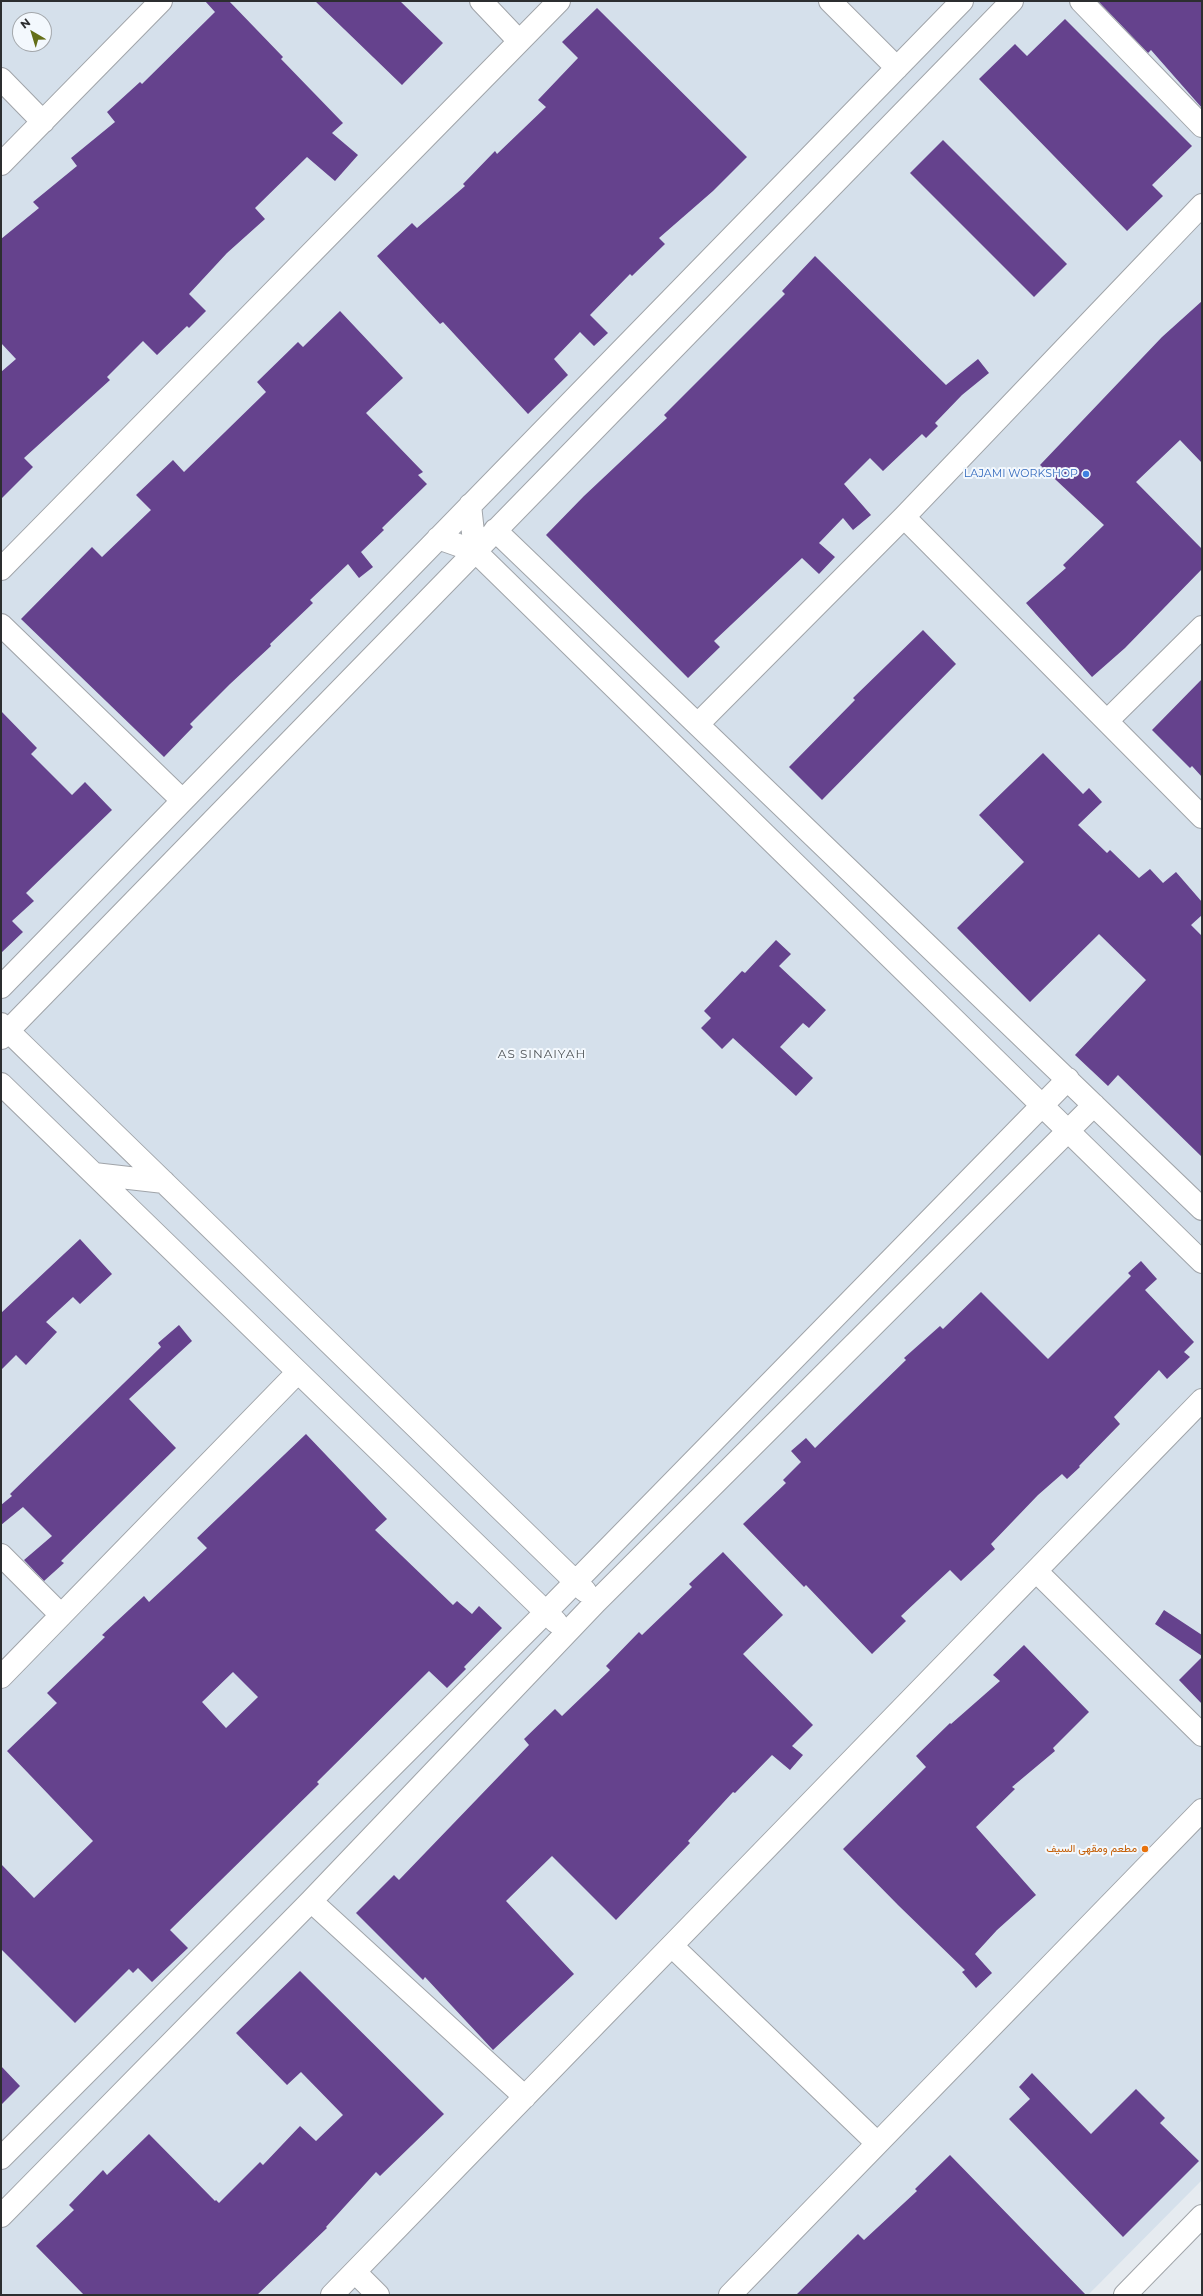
<!DOCTYPE html>
<html>
<head>
<meta charset="utf-8">
<style>
  body { margin:0 }
  #map { position:relative; width:1203px; height:2296px; overflow:hidden; background:#e6ebf0; font-family:Montserrat,sans-serif }
  canvas { display:block }
  .frame { position:absolute; inset:0; border:2px solid #2c2e30; pointer-events:none }
  .north { position:absolute; left:12px; top:12px; width:40px; height:40px; box-sizing:border-box; background:#f3f8fd; border:1px solid #a3a7ab; border-radius:50%; rotate:322deg; font-size:11px; font-weight:700; line-height:16px; text-align:center; color:#2c2e30 }
  .north::after { content:''; display:block; margin:auto; width:14px; height:18px; background:#646f18; clip-path:polygon(50% 0,100% 100%,50% 72%,0 100%) }
</style>
</head>
<body>
<div id="map">
<canvas width="1203" height="2296"></canvas>
<div class="frame"></div>
<div class="north">N</div>
</div>
<script>
const context = document.querySelector('canvas').getContext('2d');
context.lineJoin = 'round';
function fill(path, color) {
  context.fillStyle = color;
  context.fill(path, 'evenodd');
}
function trace(path, color, width, dash) {
  context.strokeStyle = color;
  context.lineWidth = width;
  context.lineCap = dash ? 'butt' : 'round';
  context.setLineDash(dash || []);
  context.stroke(path);
}
function write(font, color, halo, rows, align = 'center') {
  context.font = font + ' Montserrat,Vazirmatn,sans-serif';
  context.lineWidth = 4;
  context.setLineDash([]);
  context.textBaseline = 'middle';
  context.strokeStyle = halo;
  context.fillStyle = color;
  for (const [text, x, y, turn = 0] of rows) {
    context.save();
    context.translate(x, y);
    context.rotate((+turn || 0) * Math.PI / 180);
    context.textAlign = isNaN(turn) ? turn : align;
    if (halo) context.strokeText(text, 0, 0);
    context.fillText(text, 0, 0);
    context.restore();
  }
}
fill(new Path2D(`
  M1 1H1202V2180L1088 2295H1ZM20 20H44V44H20Z`), '#d5e0eb');
fill(new Path2D(`
  M205 1H229L283 57 281 59 343 123 332 133 358 155 335 181 307 157 255 208 265 219 227 253 189 294 206 311 189 328 187 326 157 355 143 341 107 377 110 380 24 458 33 467 1 499V372L16 359 1 343V239L39 208 33 202 77 166 71 158 115 122 107 112 140 82 142 84 215 12Z
  M315 1H400L443 43 402 85Z
  M1098 1H1202V108L1151 50 1148 53Z
  M597 8 747 157 713 191 659 238 665 244 632 276 630 274 590 315 608 333 594 346 580 332 554 359 568 375 528 414 443 322 440 324 377 256 412 223 417 228 465 186 463 184 495 151 497 154 546 107 538 100 578 58 562 42Z
  M1065 19 1192 146 1152 185 1163 196 1127 231 979 79 1015 44 1027 56Z
  M943 140 1067 264 1034 297 910 173Z
  M815 256 946 385 978 359 989 373 962 395 935 423 938 426 926 438 922 434 883 471 870 458 844 484 871 515 853 530 843 518 819 543 835 557 819 574 802 558 714 641 720 647 688 678 546 535 584 496 667 418 664 415 785 294 782 291Z
  M1202 301V463L1180 440 1136 482 1202 549V569L1125 648 1092 677 1026 603 1066 568 1063 565 1104 525 1040 465 1162 337Z
  M340 311 403 378 366 413 423 472 418 475 427 484 382 528 384 530 361 552 373 567 359 578 348 564 310 600 313 603 270 644 271 646 230 684 190 724 193 727 164 757 21 619 92 547 102 557 151 510 136 495 173 460 184 472 266 392 257 382 298 342 303 347Z
  M923 630 956 664 822 800 789 767 855 700 853 698Z
  M1202 679V777L1192 766 1190 768 1152 730Z
  M1 711 37 748 31 754 72 795 85 782 112 810 26 893 34 901 12 921 23 932 1 953Z
  M1043 753 1083 794 1089 788 1102 802 1078 825 1107 853 1110 850 1139 878 1150 869 1163 883 1176 872 1202 902V915L1191 925 1202 936V1157L1118 1075 1108 1086 1075 1055 1146 980 1099 934 1030 1002 957 928 1024 862 979 815Z
  M776 940 791 954 779 966 826 1010 809 1028 803 1023 780 1047 813 1078 796 1096 733 1038 722 1049 701 1028 711 1018 704 1011 742 971 745 973Z
  M80 1239 112 1274 80 1304 73 1297 46 1322 57 1332 26 1365 16 1355 1 1370V1313Z
  M1141 1261 1157 1279 1145 1290 1194 1342 1184 1352 1190 1357 1167 1379 1159 1370 1114 1417 1120 1424 1079 1466 1080 1467 1067 1479 1062 1474 1038 1495 991 1544 995 1549 961 1581 950 1570 901 1616 906 1621 872 1654 806 1585 804 1587 743 1524 786 1483 783 1480 801 1462 791 1451 806 1438 815 1448 906 1360 904 1358 940 1326 943 1329 981 1292 1048 1359 1131 1276 1128 1273Z
  M179 1325 192 1341 129 1399 176 1448 61 1561 64 1563 44 1581 24 1560 52 1536 23 1507 1 1525V1505L12 1496 10 1494 161 1347 158 1343Z
  M306 1434 387 1519 375 1530 453 1605 457 1601 472 1614 479 1606 502 1628 464 1667 466 1669 447 1688 429 1671 317 1782 319 1784 170 1930 188 1948 152 1982 138 1968 133 1973 129 1969 75 2023 1 1949V1864L34 1898 93 1841 7 1751 57 1703 47 1693 105 1637 102 1635 144 1596 149 1602 207 1548 197 1538ZM233 1672 258 1697 226 1728 202 1702Z
  M723 1552 783 1615 743 1654 813 1725 792 1746 803 1755 790 1770 772 1755 735 1793 733 1792 688 1841 690 1843 616 1920 552 1856 506 1901 574 1974 493 2050 425 1977 423 1980 356 1913 394 1875 399 1880 529 1745 524 1739 555 1709 562 1716 610 1670 606 1666 639 1632 642 1635 692 1587 689 1584Z
  M1164 1610 1202 1635V1656L1155 1624Z
  M1024 1645 1089 1712 1053 1748 1055 1751 1012 1787 1015 1789 976 1827 1036 1895 997 1930 975 1954 992 1973 976 1988 962 1972 965 1970 898 1905 843 1849 926 1767 916 1756 950 1723 951 1724 1000 1681 993 1675Z
  M1202 1657V1704L1179 1680Z
  M300 1971 444 2114 380 2176 376 2172 326 2227 327 2228 257 2295H84L36 2246 74 2210 69 2205 103 2170 107 2175 149 2134 215 2201 216 2200 219 2203 260 2162 263 2165 300 2126 316 2141 343 2115 301 2072 287 2085 236 2033Z
  M1 2066 20 2086 1 2105Z
  M1032 2073 1091 2134 1136 2089 1165 2118 1160 2123 1199 2161 1123 2237 1009 2119 1030 2099 1019 2087Z
  M950 2155 1086 2295H796L858 2234 864 2240 917 2191 915 2189Z`), '#65428d');
const minor = new Path2D(`
  M481 1 519 41
  M830 1 897 68
  M1081 1 1202 126
  M1 79 43 122
  M1 164 161 1
  M904 517 1202 817
  M495 530 1202 1209
  M438 538 475 551 470 505
  M475 551 1202 1262
  M1 569 559 1
  M1 625 182 800
  M1107 721 1202 627
  M698 724 904 517 1202 205
  M1 987 962 1
  M1 1024 585 1591
  M1 1038 1012 1
  M1 1084 556 1622
  M94 1174 164 1182
  M1 1555 61 1615
  M1036 1571 1202 1735
  M1 1677 298 1372
  M311 1901 525 2097
  M672 1946 877 2143
  M1 2158 546 1612 1068 1079
  M1 2216 311 1901 596 1602 1094 1105
  M355 2272 378 2295
  M332 2295 1202 1400
  M730 2295 1202 1810
  M1125 2295 1202 2216`);
trace(minor, '#a0a4a9', 24);
trace(minor, '#fff', 22);
for (const [x, y, r, color] of [
  [1086,474,4,"#3f7fe0"],
  [1145,1849,4,"#e8710a"]
]) {
  const dot = new Path2D();
  dot.arc(x, y, r, 0, 2 * Math.PI);
  context.fillStyle = color;
  context.fill(dot);
  trace(dot, '#f3f8fd', 1.5);
}
write('11px', '#366cbe', '#f3f8fd', [
  ["LAJAMI WORKSHOP",1078,474]
], 'right');
write('11px', '#c56008', '#f3f8fd', [
  ["مطعم ومقهى السيف",1137,1849]
], 'right');
context.letterSpacing = '1px';
write('12px', '#4e5357', '#f3f8fd', [
  ["AS SINAIYAH",542,1054]
]);
context.letterSpacing = '0px';
</script>
</body>
</html>
